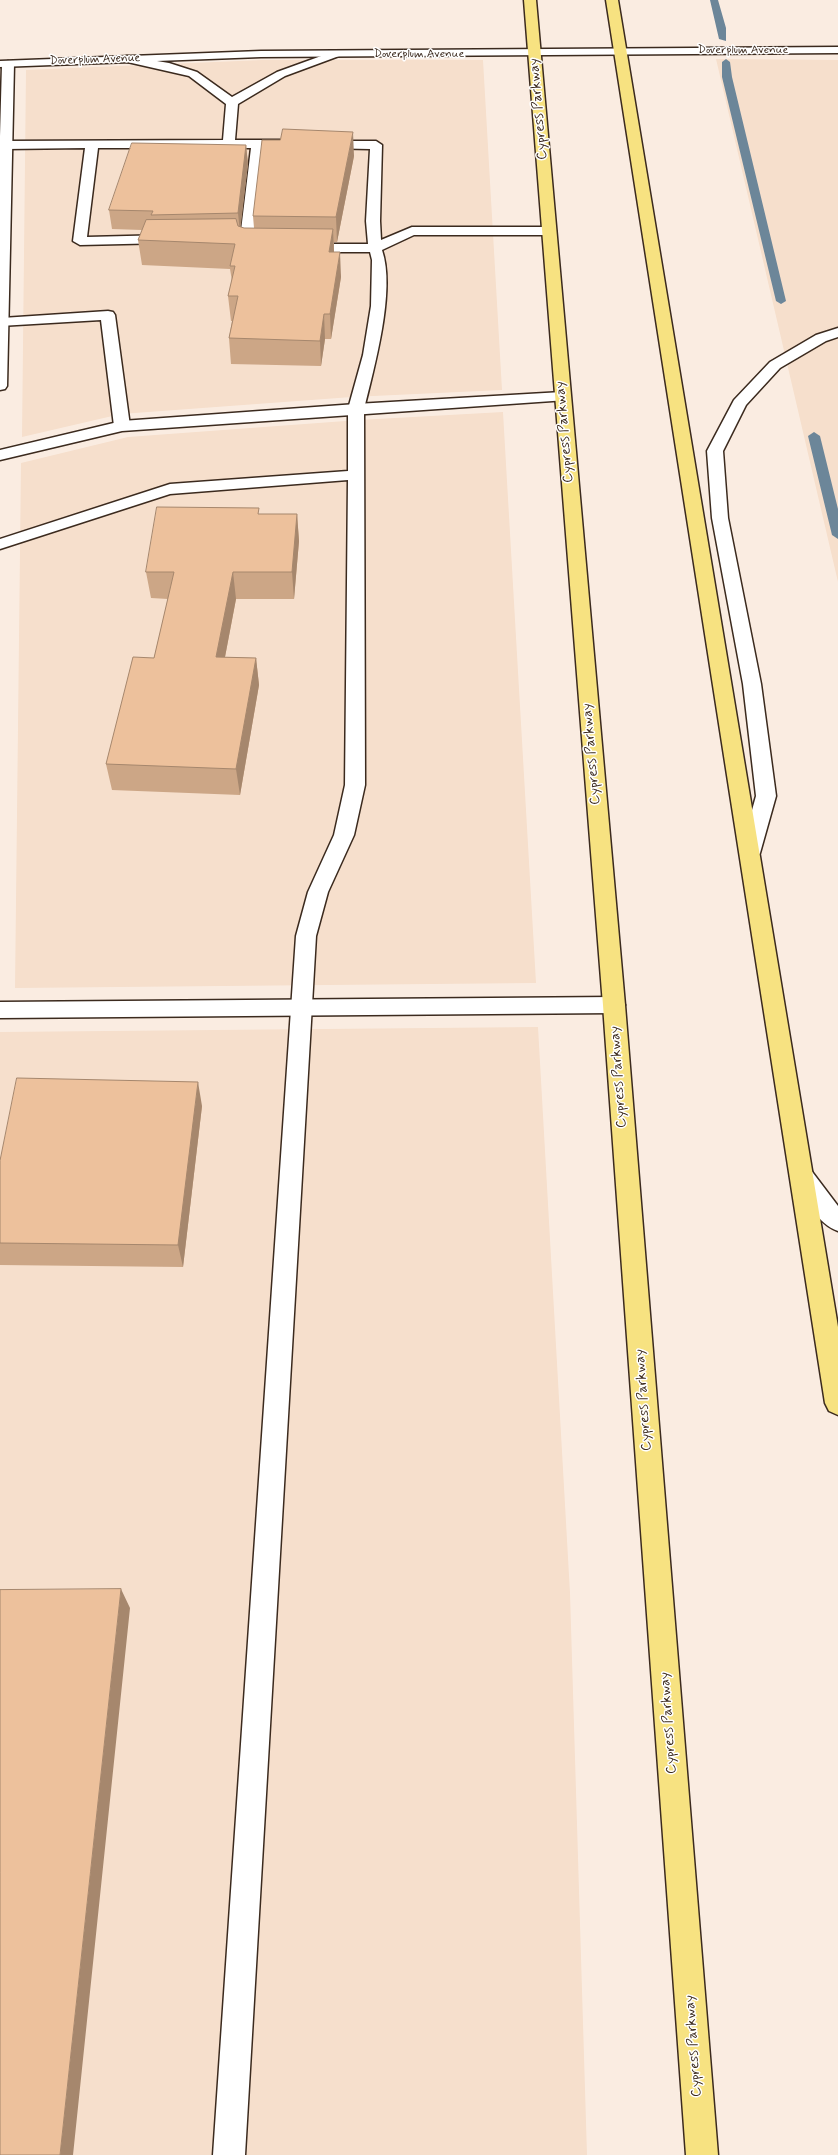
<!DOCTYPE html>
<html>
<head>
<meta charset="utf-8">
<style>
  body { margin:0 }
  canvas { display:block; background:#faece1 }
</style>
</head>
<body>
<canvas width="838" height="2155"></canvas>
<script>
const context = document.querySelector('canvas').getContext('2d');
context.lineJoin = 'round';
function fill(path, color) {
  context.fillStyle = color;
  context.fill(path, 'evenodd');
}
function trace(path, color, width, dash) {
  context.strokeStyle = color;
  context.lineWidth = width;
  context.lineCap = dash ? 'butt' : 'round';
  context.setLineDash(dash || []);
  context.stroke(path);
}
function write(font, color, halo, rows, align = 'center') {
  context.font = font + ' Mynerve,sans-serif';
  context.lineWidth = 3;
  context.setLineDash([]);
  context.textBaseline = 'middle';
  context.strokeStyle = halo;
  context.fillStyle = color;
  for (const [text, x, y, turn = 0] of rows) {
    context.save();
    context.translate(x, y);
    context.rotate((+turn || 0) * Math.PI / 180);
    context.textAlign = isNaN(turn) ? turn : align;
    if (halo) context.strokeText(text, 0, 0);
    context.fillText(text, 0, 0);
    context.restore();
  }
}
fill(new Path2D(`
  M716 59 838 60V582Z
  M262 60H483L502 390 352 397 121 414 22 437 26 70Z
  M503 412 536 983 15 988 21 463 128 437 359 420Z
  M538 1027 570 1593 587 2155H0V1032Z`), '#f6dfcc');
fill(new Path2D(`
  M710 0H718L726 28V41L719 39Z
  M726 59 730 62 732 77 786 301 781 304 776 301 722 77V62Z
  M814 432 820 436 838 509V539L832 535 808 436Z`), '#6c8699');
const lane = new Path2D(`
  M335 51 341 54 339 56 285 76 238 104 235 140H291L297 144 291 148H264L253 243 262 244 264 247 262 250 246 251 239 247 251 148H98L87 237 167 235 174 239 167 243 80 245 73 241 85 148 6 149 0 145 2 142 6 141 223 140 226 104 189 76 123 61 121 59 123 57 127 56 169 63 197 72 232 97 277 72Z
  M324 141H376L382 145 380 221 381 240 412 227H549L556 231 549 235H414L382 250C396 290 374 368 364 409L365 785 354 835 328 892 316 936 245 2155H213L296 936 308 892 334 835 345 785 348 480 170 494 0 549V539L170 484 348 471V409L363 355 371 306 372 260 370 252H305L298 248 305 244H368L366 221 370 149 320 148 318 145 320 142Z
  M108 311 113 312 115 315 130 426 127 429H117L114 426 101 320 0 326V318H2Z
  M838 328V337L826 341 780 368 746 405 723 451 728 518 761 684 776 796 760 853 757 858 750 860 743 858 740 853 756 796 743 684 712 518 707 451 734 400 770 362 816 335Z
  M802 1166 810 1169 838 1206V1231C818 1224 806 1200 794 1183L790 1176 794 1169Z`);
const street = new Path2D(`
  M8 61 14 64 7 386 5 389 0 390V136L2 64Z
  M562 392 567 394 570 397 567 400 122 431 0 460V450L122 421 356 404Z
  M614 997 622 999 625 1005 622 1011 614 1013 0 1018V1002Z`);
const secondary = new Path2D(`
  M838 47V53L261 57 0 67V61L261 51Z`);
const primary = new Path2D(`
  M524 0H536L625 1005 718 2155H686L603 1005Z
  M606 0H618L838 1327V1415L829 1411 825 1403Z`);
trace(lane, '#3b2a1e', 3);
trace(street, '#3b2a1e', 3);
trace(secondary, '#3b2a1e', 3);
trace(primary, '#3b2a1e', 3);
fill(lane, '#fff');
fill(street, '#fff');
fill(secondary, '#fff');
fill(primary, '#f7e281');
fill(new Path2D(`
  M246 145 248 164 240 227 244 228H254L253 216 354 156 337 242H334V252L341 277 331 339H325L321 366 231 364 229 338 232 321H231L228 296 232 281 230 269 142 265 138 240 142 230 112 229 109 210Z
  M260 514H297L299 541 294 599H236L225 657 256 658 259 685 240 795 112 790 106 764 154 658 168 599 151 598 146 572Z
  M202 1106 183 1267 0 1265V1161Z`), '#cca686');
fill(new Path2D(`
  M353 132 354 156 337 242 336 217Z
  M246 145 248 164 240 233 238 213Z
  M333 229 334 253 329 252Z
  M340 252 341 277 331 339 330 314Z
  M324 314 325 339 321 366 320 341Z
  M297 514 299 541 294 599 292 572Z
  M233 572 236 599 220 683 216 657Z
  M256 658 259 685 240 795 236 769Z
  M198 1082 202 1106 183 1267 178 1245Z
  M121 1589 130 1608 73 2155H60Z`), '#a6876d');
const building = new Path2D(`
  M283 129 353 132 336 217 253 216 262 140H280Z
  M132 143 246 145 238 213 151 215 153 211 109 210Z
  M236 219 238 226 244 228 333 229 329 252H340L330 314H324L320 341 229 338 238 296H228L235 266H230L235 244 138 240 146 220Z
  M157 507 259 508 258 514H297L292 572H233L216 657 256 658 236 769 106 764 133 657 154 658 174 572H146Z
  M17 1078 198 1082 178 1245 0 1243V1161Z
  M121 1589 60 2155H0V1590Z`);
fill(building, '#edc19c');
trace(building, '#a6876d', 1);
write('12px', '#3b2a1e', '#fff', [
  ["Doverplum Avenue",743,50],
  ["Doverplum Avenue",419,54],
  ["Doverplum Avenue",95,60,-2]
]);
write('14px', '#3b2a1e', '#fff', [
  ["Cypress Parkway",539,109,-95],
  ["Cypress Parkway",565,432,-95],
  ["Cypress Parkway",592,754,-95],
  ["Cypress Parkway",619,1077,-94],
  ["Cypress Parkway",644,1400,-94],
  ["Cypress Parkway",669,1723,-94],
  ["Cypress Parkway",694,2046,-94]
]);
</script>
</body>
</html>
